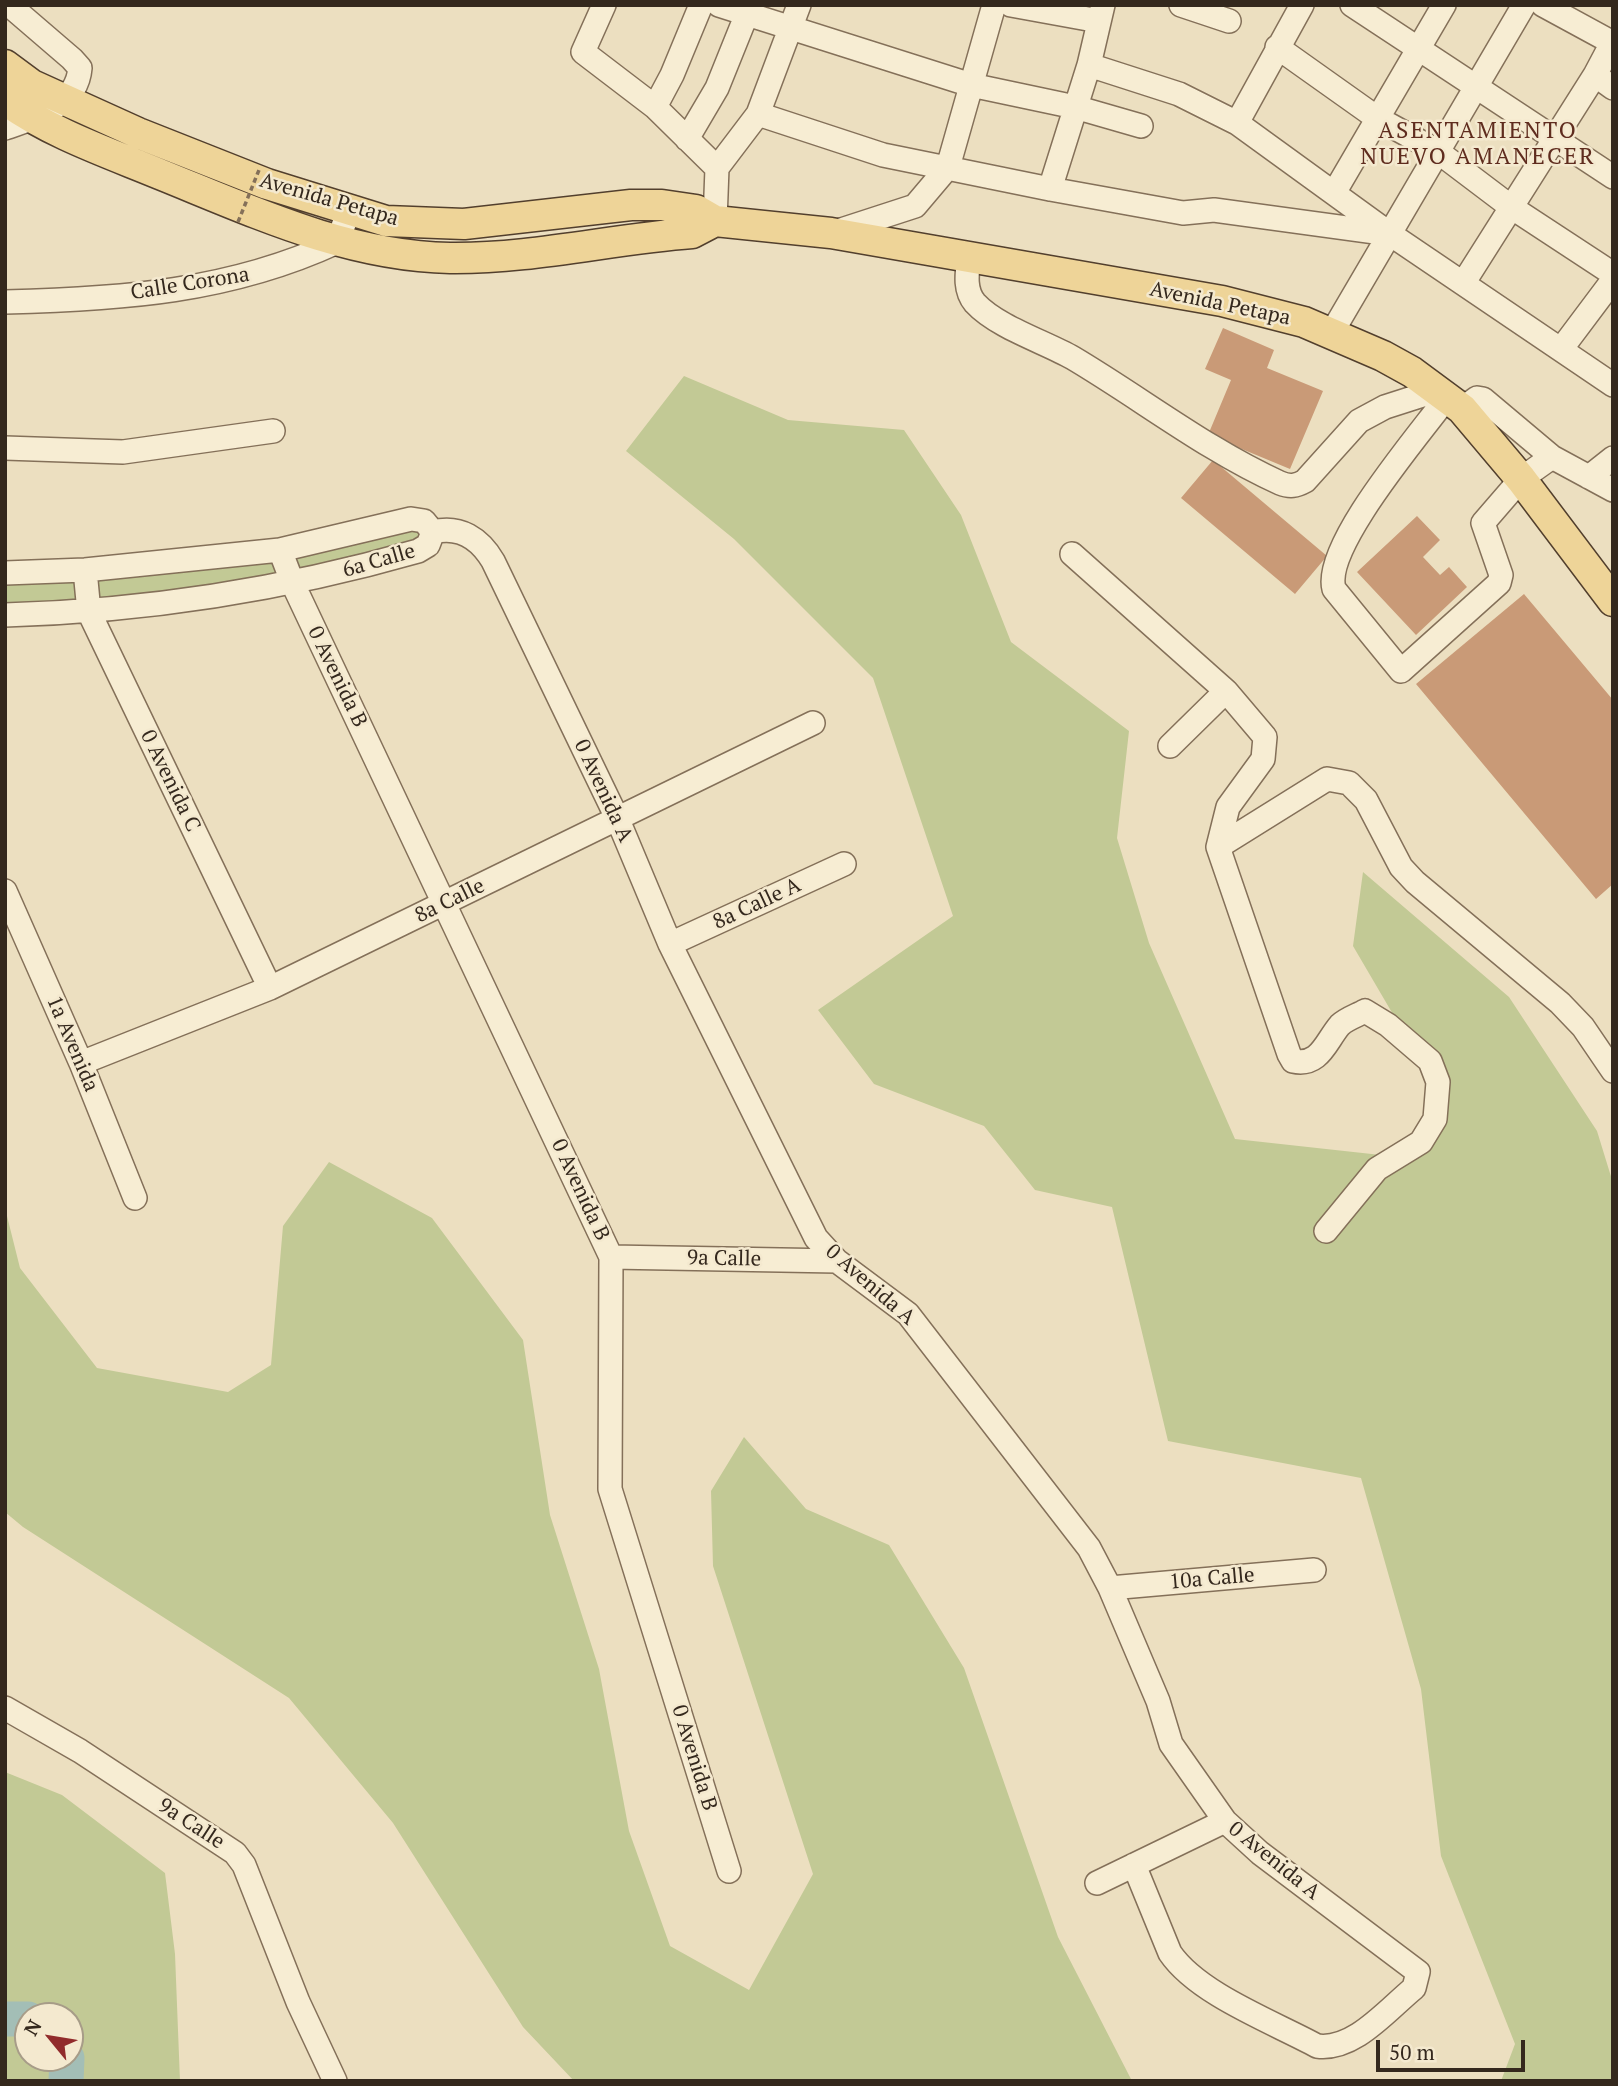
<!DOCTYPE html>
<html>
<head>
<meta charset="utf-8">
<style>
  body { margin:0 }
  #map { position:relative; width:1618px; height:2086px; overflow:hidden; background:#ecdfc0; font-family:"PT Serif",serif }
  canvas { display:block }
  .frame { position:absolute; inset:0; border:7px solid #34281d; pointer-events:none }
  .north { position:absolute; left:14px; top:2002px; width:70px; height:70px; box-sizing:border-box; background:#f4e9cf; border:2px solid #a79c88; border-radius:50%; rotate:300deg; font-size:19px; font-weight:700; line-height:28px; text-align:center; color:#34281d }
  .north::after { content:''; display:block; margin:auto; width:24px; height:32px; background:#912b2b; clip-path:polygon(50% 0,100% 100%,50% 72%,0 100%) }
  .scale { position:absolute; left:1376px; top:2040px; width:149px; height:32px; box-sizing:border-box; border:4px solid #34281d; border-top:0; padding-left:9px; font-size:21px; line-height:24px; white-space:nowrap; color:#34281d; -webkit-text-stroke:5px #f4e9cf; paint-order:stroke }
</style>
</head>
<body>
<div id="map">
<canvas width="1618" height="2086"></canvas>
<div class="frame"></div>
<div class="north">N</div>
<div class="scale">50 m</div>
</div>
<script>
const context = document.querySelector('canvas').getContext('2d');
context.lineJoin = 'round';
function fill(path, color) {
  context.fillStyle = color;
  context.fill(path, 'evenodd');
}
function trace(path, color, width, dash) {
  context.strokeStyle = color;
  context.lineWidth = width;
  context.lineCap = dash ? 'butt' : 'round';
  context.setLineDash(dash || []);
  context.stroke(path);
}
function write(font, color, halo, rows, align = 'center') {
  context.font = font + ' "PT Serif",serif';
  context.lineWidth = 5;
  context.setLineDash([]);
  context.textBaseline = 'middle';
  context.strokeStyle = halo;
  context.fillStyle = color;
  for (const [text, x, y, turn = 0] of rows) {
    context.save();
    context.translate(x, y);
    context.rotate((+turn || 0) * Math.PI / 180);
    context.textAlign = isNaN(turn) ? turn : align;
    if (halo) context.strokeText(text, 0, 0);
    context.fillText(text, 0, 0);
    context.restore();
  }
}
fill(new Path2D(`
  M684 376 788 420 904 430 961 515 1011 642 1129 731 1117 838 1149 943 1235 1139 1399 1157 1442 1098 1353 946 1363 872 1509 997 1597 1131 1613 1183V2081H1501L1515 2044 1441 1856 1421 1689 1361 1478 1168 1441 1112 1207 1035 1190 984 1126 874 1084 818 1010 953 916 873 678 734 539 626 451Z
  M411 519 433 532 360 568 5 615V573L85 570Z
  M329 1162 432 1218 523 1340 550 1515 599 1669 629 1831 670 1946 749 1990 813 1874 713 1566 711 1491 744 1437 806 1509 889 1545 964 1668 1058 1937 1132 2081H574L523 2027 393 1823 289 1698 23 1527 5 1512V1208L20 1268 97 1368 228 1392 271 1365 283 1226Z
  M5 1772 62 1795 165 1873 175 1954 180 2081H5ZM70 2016V2058H28V2016Z`), '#c2c995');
trace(new Path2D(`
  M5 2019H28
  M66 2081 67 2058`), '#a3beb6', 35);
fill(new Path2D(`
  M1223 328 1274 350 1267 368 1323 391 1290 469 1208 435 1231 380 1205 369Z
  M1213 460 1327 556 1295 594 1181 498Z
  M1417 516 1440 540 1423 557 1440 575 1449 567 1467 587 1416 635 1357 572Z
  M1524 594 1613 700V884L1596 899 1416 684Z`), '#c99a77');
const minor = new Path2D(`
  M604 5 583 52 655 107 717 168
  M719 5 971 85 1075 107 1141 126
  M1011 5 1099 21
  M1181 5 1229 21
  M1352 5 1613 177
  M1543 5 1613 43
  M1277 47 1377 118 1437 151 1511 207 1613 274
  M1089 65 1179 94 1237 123 1390 234 1613 385
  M1595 75 1613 88
  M655 107 672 75 701 5
  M758 114 883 155 1050 189 1183 213 1214 210 1390 234
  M1237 123 1302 5
  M5 128C35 118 77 106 80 68L72 59 15 10
  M687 139 717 88 746 16
  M1050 189 1089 65 1103 5
  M1334 193 1444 5
  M715 221 717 168 758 114 799 5
  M835 232 915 206 948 167 994 5
  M969 257C967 273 964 290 975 303 997 327 1045 342 1073 358 1142 399 1207 450 1280 483 1290 487 1296 486 1305 481L1359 421 1385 407 1438 390
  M1464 282 1595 75 1613 41
  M5 302C122 299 229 292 337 242L349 211
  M1331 334 1524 5
  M1562 348 1613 280
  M1447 397C1420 434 1322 547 1334 589L1401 671 1499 583 1501 575 1483 523 1521 479 1552 457
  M1462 409 1477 398 1483 399 1552 457 1613 490
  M5 448 123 452 273 431
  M1589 477 1613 458
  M433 532C460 525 480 539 493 561L618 820 670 944 816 1238 837 1261 908 1314 1089 1548 1110 1588 1158 1701 1171 1744 1225 1821 1260 1853 1418 1972 1414 1988C1387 2010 1354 2051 1317 2046 1273 2022 1198 1994 1170 1953L1134 1865
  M280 550 293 584 611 1257 610 1489 729 1871
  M1072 554 1226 691 1265 737 1263 759 1228 807 1218 847 1289 1054 1293 1061C1320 1067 1326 1041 1340 1025 1346 1019 1358 1015 1365 1011L1388 1025 1430 1061 1438 1082 1435 1119 1421 1142 1377 1169 1326 1231
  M85 570 89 612 270 988
  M5 573 85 570 280 550 411 519 424 521 433 532 428 545 418 551C282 590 146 611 5 615
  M1170 746 1226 691
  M1218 847 1327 779 1349 783 1366 800 1401 867 1415 882 1560 1003 1583 1027 1613 1071
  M5 891 81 1063 135 1198
  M670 944 844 864
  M81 1063 270 988 813 723
  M611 1257 837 1261
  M1110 1588 1314 1570
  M5 1708 80 1751 235 1853 244 1865 298 2002 335 2081
  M1097 1883 1225 1821`);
const major = new Path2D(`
  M5 65 32 85 138 133 267 184 386 221 464 224 631 205H662L696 210 715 221 831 233 1222 301 1304 322 1383 356 1412 372 1462 409 1521 479 1613 601
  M5 100C52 134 109 153 162 175 256 213 348 256 450 258 531 259 612 239 692 233L715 221`);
trace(minor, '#847059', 26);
trace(major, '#523f2d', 33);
trace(minor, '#f7edd3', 23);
trace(major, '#eed498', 30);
trace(new Path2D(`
  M238 222 259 170`), '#847059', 3.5, [5, 3.5]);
write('21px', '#34281d', '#f4e9cf', [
  ["Avenida Petapa",329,200,16],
  ["Calle Corona",190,284,-9],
  ["Avenida Petapa",1220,304,12],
  ["6a Calle",379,561,-16],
  ["0 Avenida B",337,677,64],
  ["0 Avenida C",170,781,64],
  ["0 Avenida A",603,791,65],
  ["8a Calle",450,901,-26],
  ["8a Calle A",757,904,-25],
  ["1a Avenida",72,1044,67],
  ["0 Avenida B",580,1190,65],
  ["9a Calle",724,1259,1],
  ["0 Avenida A",870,1285,41],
  ["10a Calle",1212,1579,-5],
  ["0 Avenida B",694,1758,73],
  ["9a Calle",191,1824,33],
  ["0 Avenida A",1274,1861,39]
]);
context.letterSpacing = '2px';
write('23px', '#5f2c1e', '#f4e9cf', [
  ["ASENTAMIENTO",1478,131],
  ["NUEVO AMANECER",1478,157]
]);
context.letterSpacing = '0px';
</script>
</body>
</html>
